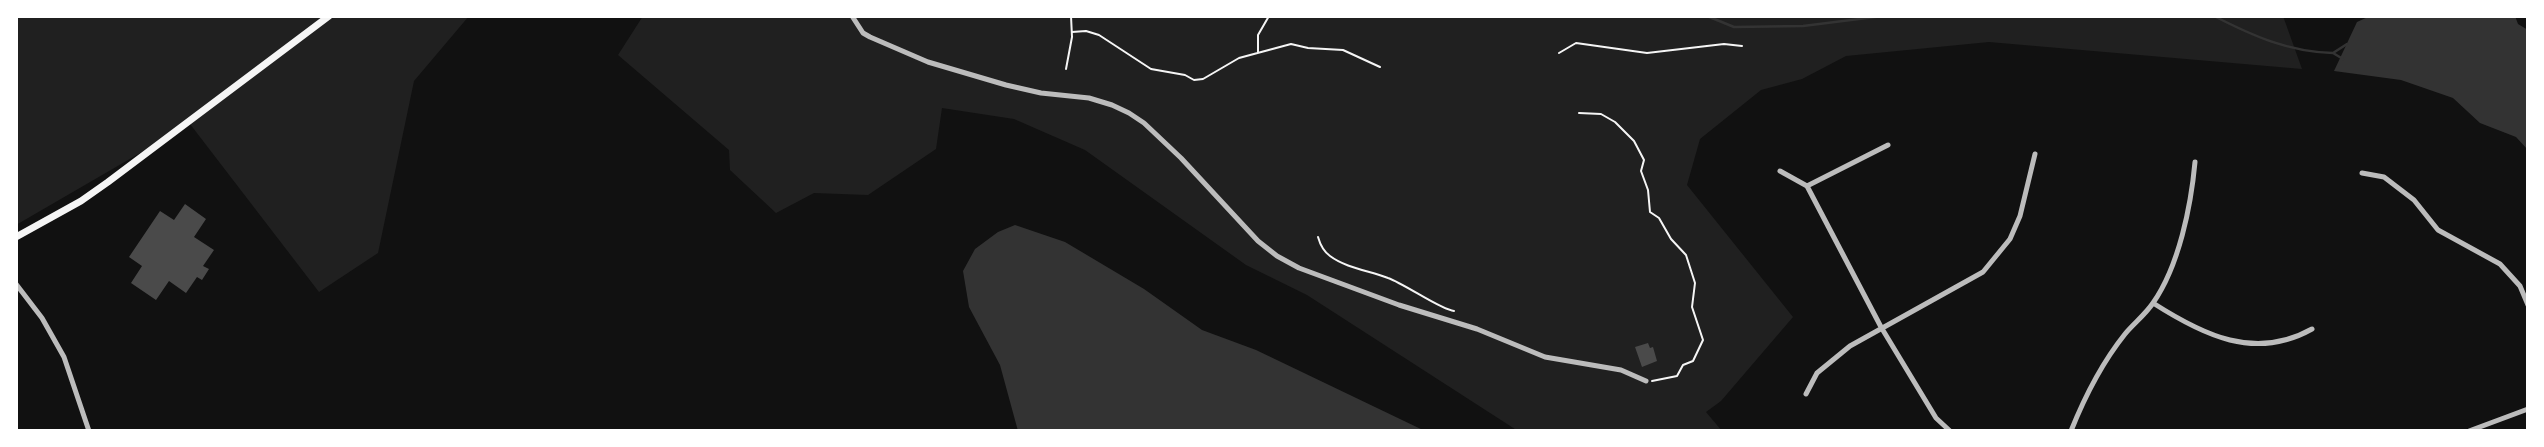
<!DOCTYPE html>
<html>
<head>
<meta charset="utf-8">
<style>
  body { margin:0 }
  #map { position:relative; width:2544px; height:447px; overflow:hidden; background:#111; font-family:"PT Sans",sans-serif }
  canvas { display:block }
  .frame { position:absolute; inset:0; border:18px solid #fff; pointer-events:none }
</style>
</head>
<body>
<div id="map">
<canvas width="2544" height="447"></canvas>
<div class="frame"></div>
</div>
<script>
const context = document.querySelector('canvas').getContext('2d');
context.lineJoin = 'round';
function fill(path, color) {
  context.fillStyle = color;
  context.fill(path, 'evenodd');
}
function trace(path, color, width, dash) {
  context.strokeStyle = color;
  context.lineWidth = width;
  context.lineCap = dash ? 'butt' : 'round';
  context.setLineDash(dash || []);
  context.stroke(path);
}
fill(new Path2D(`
  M16 16H469L414 81 378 253 319 292 190 124 16 225Z
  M643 16H2283L2302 69 1989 42 1846 56 1802 79 1761 90 1700 139 1687 185 1793 317 1721 401 1706 412 1722 431H1518L1307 295 1246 265 1085 150 1014 119 942 108 936 149 868 195 814 193 776 213 730 170 729 150 618 55Z`), '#202020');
fill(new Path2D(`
  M2370 16H2515L2518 24 2528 30V150L2516 137 2480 123 2453 98 2401 80 2334 71 2357 22Z
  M1015 225 1065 242 1144 289 1202 330 1256 350 1425 431H1018L1000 365 969 307 963 271 975 249 998 232Z`), '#333');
trace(new Path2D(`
  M1707 16 1734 27 1803 26 1883 16
  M2214 16C2253 36 2289 52 2333 53
  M2333 53 2343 59
  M2333 53 2347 44`), '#333', 2.5);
fill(new Path2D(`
  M185 204 206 219 194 237 214 250 203 266 209 269 202 280 197 277 186 293 169 281 156 300 131 283 142 266 129 257 160 211 174 220Z
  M1648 343 1650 348 1653 347 1657 361 1642 367 1635 347Z`), '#4a4a4a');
trace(new Path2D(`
  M1072 32 1086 31 1099 35 1151 69 1185 75 1194 80 1203 79 1239 58 1291 44 1308 48 1343 50 1380 67
  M1258 53V35L1269 16
  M1559 53 1576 43 1647 53 1724 44 1742 46
  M1066 69 1072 37 1071 16
  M1579 113 1601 114 1615 122 1634 141 1644 160 1641 171 1648 190 1650 212 1659 218 1671 239 1686 255 1695 283 1692 307 1703 340 1693 361 1683 365 1677 376 1652 381
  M1318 237C1320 244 1323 251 1330 256 1346 268 1370 271 1388 278 1405 284 1441 310 1454 311`), '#f5f5f5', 2);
trace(new Path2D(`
  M852 16 863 33 870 37 928 62 1006 85 1041 93 1089 98 1112 105 1129 113 1144 123 1181 158 1258 241 1277 256 1299 268 1399 305 1477 329 1545 357 1621 370 1646 381
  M1780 171 1807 186 1881 327 1936 418 1950 431
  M2362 173 2384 177 2414 200 2438 230 2500 264 2520 286 2528 305
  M1807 186 1888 145
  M16 284 42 318 64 357 89 431
  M2153 303C2203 335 2255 361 2312 329
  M1806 394 1817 373 1850 346 1983 272 2010 239 2020 216 2035 154
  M2071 431C2085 396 2101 364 2125 334 2133 324 2145 315 2153 303 2179 266 2191 206 2195 162
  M2469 431 2528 409`), '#bcbcbc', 5);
trace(new Path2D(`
  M16 237 81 201 108 182 329 16`), '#f5f5f5', 7);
</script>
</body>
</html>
